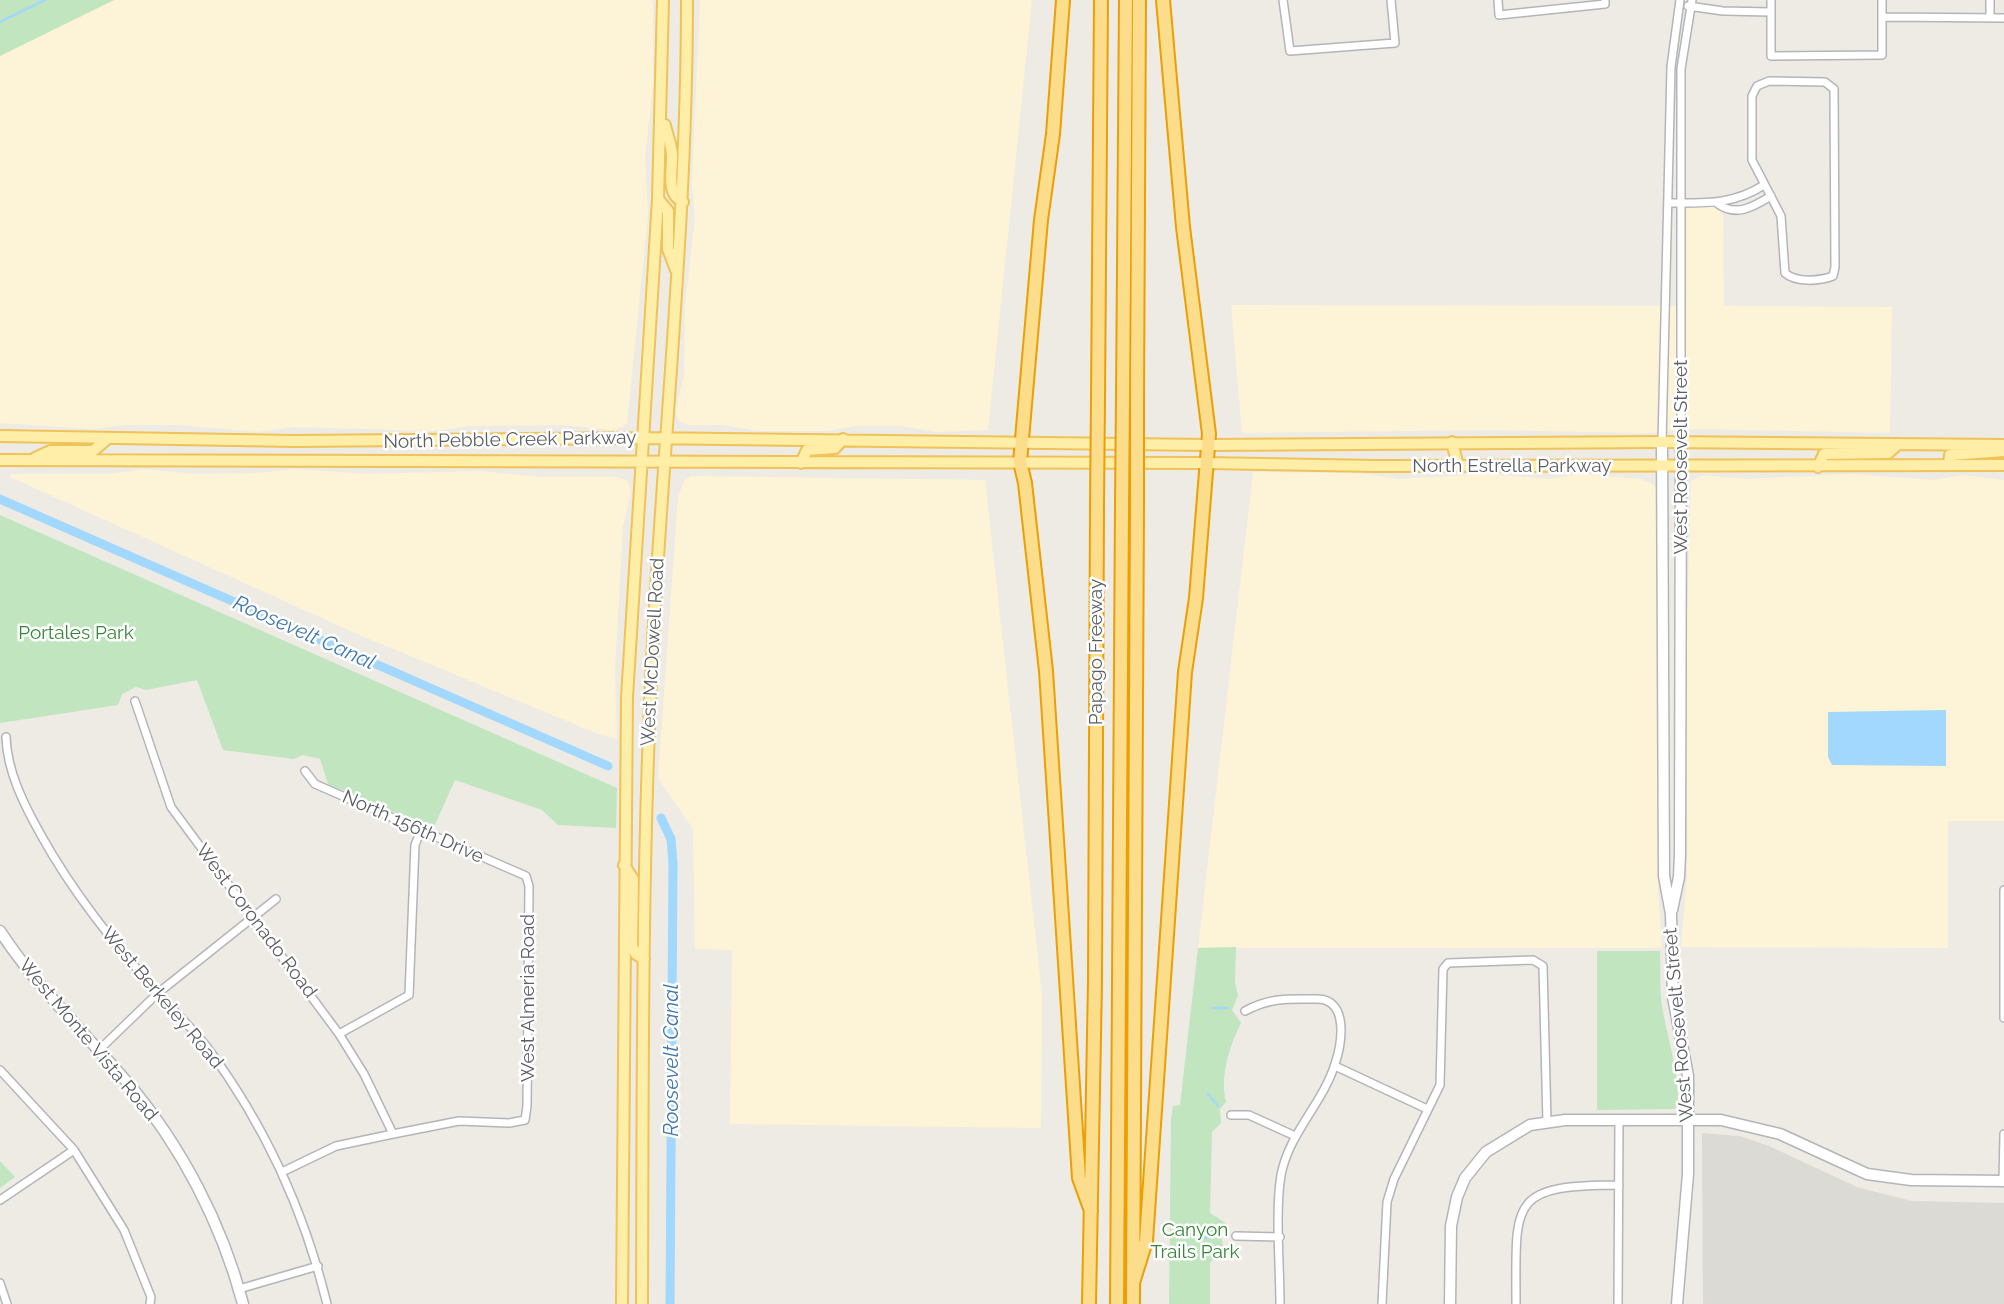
<!DOCTYPE html>
<html>
<head>
<meta charset="utf-8">
<style>
  body { margin:0 }
  canvas { display:block; background:#edebe3 }
</style>
</head>
<body>
<canvas width="2004" height="1304"></canvas>
<script>
const context = document.querySelector('canvas').getContext('2d');
context.lineJoin = 'round';
function fill(path, color) {
  context.fillStyle = color;
  context.fill(path, 'evenodd');
}
function trace(path, color, width, dash) {
  context.strokeStyle = color;
  context.lineWidth = width;
  context.lineCap = dash ? 'butt' : 'round';
  context.setLineDash(dash || []);
  context.stroke(path);
}
function write(font, color, halo, rows, align = 'center') {
  context.font = font + ' Raleway,sans-serif';
  context.lineWidth = 5;
  context.setLineDash([]);
  context.textBaseline = 'middle';
  context.strokeStyle = halo;
  context.fillStyle = color;
  for (const [text, x, y, turn = 0] of rows) {
    context.save();
    context.translate(x, y);
    context.rotate((+turn || 0) * Math.PI / 180);
    context.textAlign = isNaN(turn) ? turn : align;
    if (halo) context.strokeText(text, 0, 0);
    context.fillText(text, 0, 0);
    context.restore();
  }
}
fill(new Path2D(`
  M114 0H653V87L645 158 648 215 627 424 615 430 564 425 470 426 435 431 295 427 257 432 179 425H126L92 429 0 423V56Z
  M700 0H1032L988 430 937 432 902 426H856L828 431H757L723 425H688L679 421 676 411 684 375 685 306 695 218 692 184Z
  M1723 204 1724 306 1892 307 1890 433 1700 429 1645 433 1487 430 1242 433 1231 305 1686 306 1685 205Z
  M144 469 197 474 258 473 294 469 366 474 481 471 540 477H617L628 481 631 493 623 526 615 671 617 739 598 734 355 633 10 477V474H109Z
  M1253 472 1359 473 1399 479 1487 474 1549 479 1579 474 1641 479 1653 484 1657 490V565L1660 587 1658 890 1662 948H1198Z
  M1852 474 1933 480 1963 475 2004 480V821H1948V948L1681 947 1687 879V617L1691 481 1703 475 1745 479Z
  M691 476 985 480 1042 994 1041 1128 730 1124 732 950 695 949 693 829 658 778 678 497 684 481Z`), '#fdf4d8');
fill(new Path2D(`
  M1702 1133 1740 1136 1769 1146 1857 1187 1911 1201 2004 1203V1304H1703Z`), '#dcdad5');
fill(new Path2D(`
  M0 0H114L0 56Z
  M0 515 617 788 616 828 558 825 542 810 455 780 433 829 328 784 320 759 303 755 294 759 223 750 197 680 146 690 136 687 122 694 118 705 0 723Z
  M1236 947 1235 982 1238 996 1232 1010 1241 1023C1229 1048 1220 1075 1226 1102L1220 1109 1221 1123 1212 1132 1210 1213 1227 1224 1221 1234 1223 1247 1210 1263V1304H1169L1171 1119 1173 1106 1180 1105 1198 948Z
  M1597 951H1660C1661 971 1659 992 1663 1012 1669 1044 1679 1073 1678 1106L1674 1109 1597 1110Z
  M0 1161 15 1177 0 1188Z`), '#c0e5bf');
fill(new Path2D(`
  M1946 710V766L1832 765 1828 757V712Z`), '#a2d7fe');
trace(new Path2D(`
  M0 22 45 0
  M1213 1008H1228
  M1208 1094 1218 1106
  M1201 1238 1217 1237`), '#a2d7fe', 2.5);
trace(new Path2D(`
  M0 499 608 766
  M661 818 671 839 673 863 670 1304`), '#a2d7fe', 9);
const street = new Path2D(`
  M1283 0 1290 51 1395 43 1391 0
  M1498 0 1499 15 1605 4V0
  M1771 0V56L1882 55V0
  M1688 6 1723 11 1771 12
  M1882 17 2004 18
  M1990 17V0
  M1769 81 1825 82 1834 89 1835 267 1833 276C1820 281 1796 283 1785 273L1781 216 1752 160V96L1757 86Z
  M1669 203C1705 203 1733 205 1764 185
  M1718 204C1736 217 1753 207 1771 196
  M1662 442 1671 67 1680 0
  M1681 442V69L1692 0
  M135 701 171 807 339 1034 364 1074 393 1134
  M6 737C7 771 24 805 41 835 73 893 113 942 157 992 173 1010 192 1028 207 1047 265 1125 304 1210 327 1304
  M2004 890V1018
  M1245 1011C1271 997 1289 999 1317 999 1349 999 1342 1043 1335 1064 1323 1103 1289 1133 1281 1175 1275 1212 1280 1265 1280 1304
  M339 1034 409 995 415 845 421 830
  M99 1050 158 993 276 899
  M1335 1066 1427 1109
  M0 1070 74 1150 124 1230 151 1297 150 1304
  M1231 1115H1249L1295 1136
  M282 1172 336 1146 393 1134 459 1121 509 1123 525 1120 527 1106 529 886 526 876 315 784 305 771
  M2003 1181 2004 1134
  M0 1200 74 1150
  M1236 1236 1280 1237
  M0 1283 7 1304
  M239 1289 318 1266
  M1382 1304 1387 1202 1394 1179 1440 1085 1443 969 1448 963 1533 960 1543 966 1547 1122
  M1516 1304C1516 1202 1508 1185 1619 1185
  M1618 1304 1619 1120`);
const secondary = new Path2D(`
  M1662 442 1664 876 1671 914 1673 997 1688 1076V1174L1677 1304
  M1672 910 1679 877 1680 854 1681 442
  M0 931C36 986 84 1032 127 1082 181 1145 222 1224 243 1304
  M1450 1304 1451 1226 1457 1197 1465 1178 1486 1152 1530 1125 1565 1120H1721L1780 1134 1867 1174 1911 1180 2004 1181`);
const primary = new Path2D(`
  M665 125C667 135 671 144 672 154 673 170 665 194 683 202
  M658 199 668 211V249L676 270
  M0 436 294 441 643 438 1208 445 1662 442 2004 445
  M1452 442 1458 466
  M35 458 50 451H93L107 439
  M0 460 1206 463 1376 466 2004 465
  M801 463 807 450 835 448 843 439
  M1949 465 1950 455 2004 451
  M1818 467 1824 454 1888 453 1898 444
  M624 865 633 879 632 946 636 954 644 959
  M622 1304 627 697 658 199 663 0
  M642 1304C643 1066 641 827 656 589 668 393 687 197 687 0`);
const highway = new Path2D(`
  M1063 0 1053 134 1041 220 1020 462 1025 483 1046 671 1079 1178 1091 1211
  M1098 399 1101 0
  M1123 399 1126 0
  M1137 399 1139 0
  M1133 1283 1146 1241 1185 672 1196 598 1209 434 1183 227 1163 0
  M1089 1304 1095 981 1097 504
  M1117 1304 1122 504
  M1133 1304 1137 504`);
trace(street, '#b3b5ba', 10);
trace(secondary, '#b2b6ba', 13);
trace(primary, '#efc25a', 14);
trace(highway, '#ec9f04', 16);
trace(street, '#fff', 7);
trace(secondary, '#fff', 10);
trace(primary, '#feeea7', 10);
trace(highway, '#fbdd8c', 12);
const highwayBridge = new Path2D(`
  M1097 504 1098 399
  M1122 504 1123 399
  M1137 504V399`);
trace(highwayBridge, '#ec9f04', 16, []);
trace(highwayBridge, '#fbdd8c', 12);
write('19px', '#5b5f63', '#fff', [
  ["North Pebble Creek Parkway",510,440,-1],
  ["West Roosevelt Street",1681,457,-90],
  ["North Estrella Parkway",1512,466],
  ["West McDowell Road",653,652,-87],
  ["Papago Freeway",1096,652,-90],
  ["North 156th Drive",413,827,24],
  ["West Coronado Road",256,921,53],
  ["West Berkeley Road",162,998,50],
  ["West Almeria Road",528,998,-90],
  ["West Roosevelt Street",1679,1025,-95],
  ["West Monte Vista Road",88,1040,50]
]);
write('19px', '#378639', '#fff', [
  ["Portales Park",76,633],
  ["Canyon",1195,1230],
  ["Trails Park",1195,1252]
]);
write('italic 21px', '#4078af', '#fff', [
  ["Roosevelt Canal",304,633,24],
  ["Roosevelt Canal",672,1060,-90]
]);
</script>
</body>
</html>
